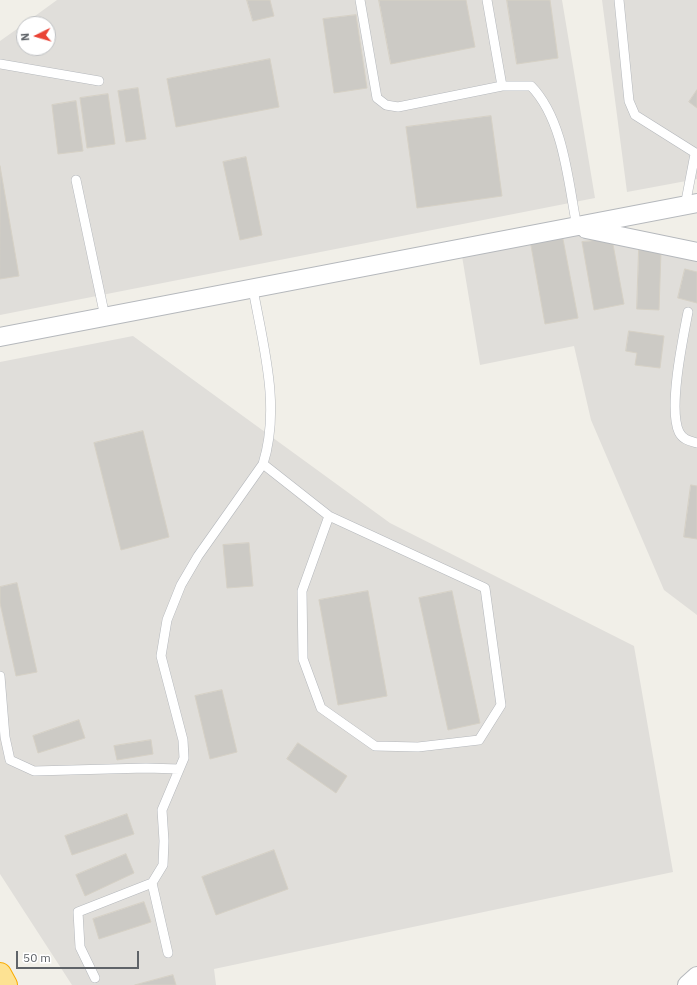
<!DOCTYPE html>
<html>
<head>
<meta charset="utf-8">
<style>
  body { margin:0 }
  #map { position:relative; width:697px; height:985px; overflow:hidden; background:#f1efe8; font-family:"IBM Plex Sans",sans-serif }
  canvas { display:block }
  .north { position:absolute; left:16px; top:16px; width:40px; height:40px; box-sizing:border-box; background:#fff; border:1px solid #bfc1c3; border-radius:50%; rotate:265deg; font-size:11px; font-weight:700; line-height:16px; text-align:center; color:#5f6368 }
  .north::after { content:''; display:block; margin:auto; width:14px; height:18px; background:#ea4335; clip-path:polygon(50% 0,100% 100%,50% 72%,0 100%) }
  .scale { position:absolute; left:16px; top:951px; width:123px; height:18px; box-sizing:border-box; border:2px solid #5f6368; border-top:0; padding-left:5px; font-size:12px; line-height:14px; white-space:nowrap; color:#5f6368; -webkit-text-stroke:3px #fff; paint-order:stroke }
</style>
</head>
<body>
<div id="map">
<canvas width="697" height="985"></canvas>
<div class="north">N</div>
<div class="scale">50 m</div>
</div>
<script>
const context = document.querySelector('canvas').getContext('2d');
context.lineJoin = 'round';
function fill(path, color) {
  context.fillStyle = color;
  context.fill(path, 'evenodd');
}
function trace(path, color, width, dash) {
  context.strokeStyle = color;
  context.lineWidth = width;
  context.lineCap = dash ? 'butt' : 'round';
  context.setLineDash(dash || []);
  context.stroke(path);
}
fill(new Path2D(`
  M57 0H562L595 198 0 315V41L24 24V48H48V24H24Z
  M602 0H697V179L627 192Z
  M576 231 697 260V615L664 590 591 420 574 346 480 365 461 250Z
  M133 336 390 523 634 646 673 872 214 969 216 985H72L0 874V362Z`), '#e0deda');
const building = new Path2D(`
  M247 0H270L274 16 253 21Z
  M379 0H466L475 47 391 64Z
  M507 0H550L558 58 517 64Z
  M356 15 367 88 334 93 323 19Z
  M270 59 279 107 176 127 167 79Z
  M138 88 146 139 126 142 118 91Z
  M697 90V108L689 102Z
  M108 94 115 144 87 148 80 98Z
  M76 101 83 151 58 154 52 105Z
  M491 116 502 196 417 208 406 127Z
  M246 157 262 235 240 240 223 162Z
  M0 166 19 276 0 279Z
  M562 234 578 318 545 324 530 240Z
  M612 239 624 304 594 310 582 242Z
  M639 250 661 251 659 310 637 309Z
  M685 269 697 272V303L678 298Z
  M629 331 664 336 660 368 635 365 637 353 626 351Z
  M143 431 169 537 121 550 94 443Z
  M691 485 697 486V539L684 537Z
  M249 543 253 586 227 588 223 545Z
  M17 583 37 672 16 676 0 603V587Z
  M368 591 387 696 338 705 319 600Z
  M452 591 480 723 448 730 419 598Z
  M222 690 237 752 210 759 195 696Z
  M79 720 85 738 38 753 33 736Z
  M151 740 153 754 117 760 114 746Z
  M298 743 347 776 336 793 287 759Z
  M127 814 134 834 72 855 65 836Z
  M274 850 288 889 216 915 202 877Z
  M126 854 134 873 85 896 76 875Z
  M144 902 151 922 99 939 93 919Z
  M173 975 176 985H135Z`);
fill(building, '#cccac5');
trace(building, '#d6d1c6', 1);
const lane = new Path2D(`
  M360 0 377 98 386 105 398 107 502 86H531C564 120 568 182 577 227
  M487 0 502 86
  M619 0 629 101 635 115 697 154
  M0 64 99 81
  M76 180 105 317
  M685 206 695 154
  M688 312C683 338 668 409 679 432 683 440 690 441 697 443
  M263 464 329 516 302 591 303 659 321 708 375 746 418 747 479 740 501 705 485 588 329 516
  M0 676 5 737 10 760 34 771 146 768 179 769
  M152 883 168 953
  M95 978 80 947 78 912 152 883 163 865 164 841 162 810 184 758 183 740 161 656 167 620 181 585 198 556 263 464C281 407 263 345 253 289`);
const street = new Path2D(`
  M586 229 697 252
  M0 337 697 203
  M687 985 697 976`);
const highway = new Path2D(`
  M0 974 6 985`);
trace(lane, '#b5b8bc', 10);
trace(street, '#b5b8bc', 20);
trace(highway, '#f9ab00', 24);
trace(lane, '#fff', 9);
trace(street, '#fff', 18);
trace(highway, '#fde293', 22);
</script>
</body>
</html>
